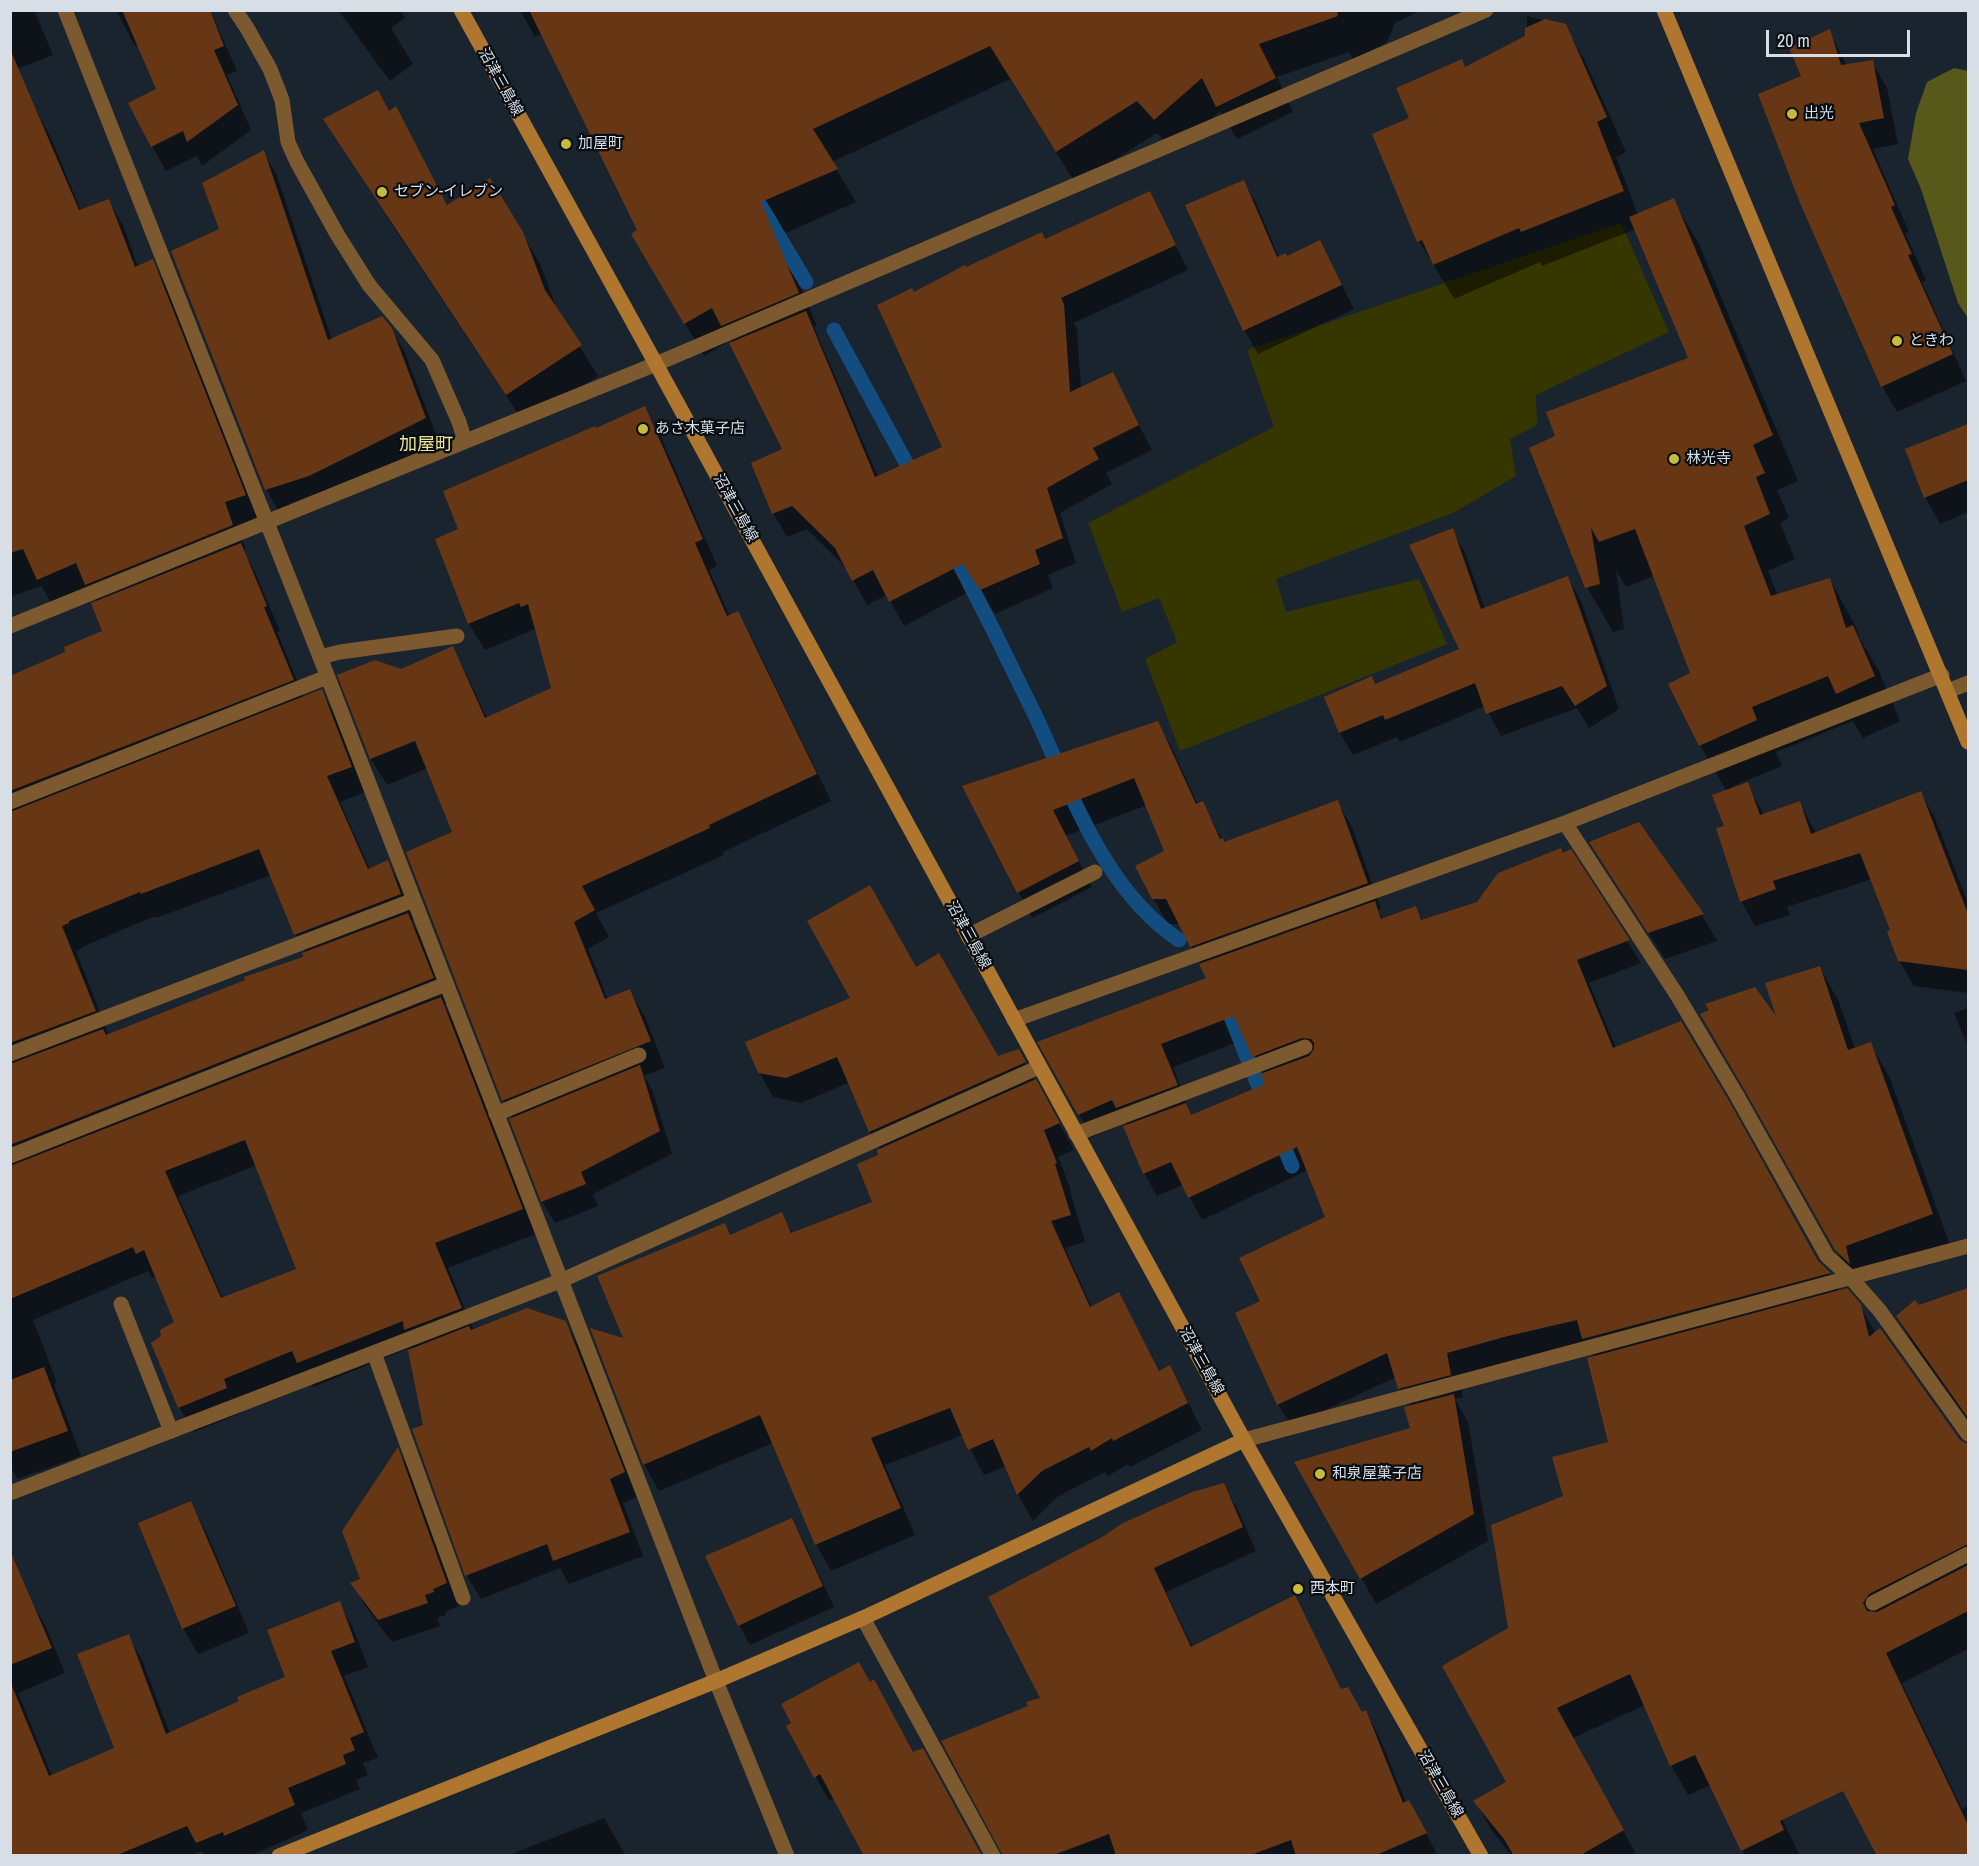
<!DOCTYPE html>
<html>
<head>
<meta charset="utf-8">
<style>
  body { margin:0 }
  #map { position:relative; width:1979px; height:1866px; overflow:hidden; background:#19242f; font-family:"Archivo Narrow",sans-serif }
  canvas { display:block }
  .frame { position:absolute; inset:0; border:12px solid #d7dee5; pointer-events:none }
  .scale { position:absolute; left:1766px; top:30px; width:144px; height:27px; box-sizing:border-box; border:3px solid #d7dee5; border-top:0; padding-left:8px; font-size:18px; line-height:21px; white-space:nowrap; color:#d7dee5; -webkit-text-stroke:4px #080d12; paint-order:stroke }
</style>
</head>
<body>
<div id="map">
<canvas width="1979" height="1866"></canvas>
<div class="frame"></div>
<div class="scale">20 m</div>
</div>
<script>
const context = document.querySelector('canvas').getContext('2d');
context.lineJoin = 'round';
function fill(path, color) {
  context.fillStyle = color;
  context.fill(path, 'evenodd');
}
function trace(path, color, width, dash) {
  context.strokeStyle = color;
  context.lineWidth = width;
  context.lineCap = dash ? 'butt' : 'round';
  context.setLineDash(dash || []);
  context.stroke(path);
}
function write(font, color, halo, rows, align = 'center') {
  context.font = font + ' "Archivo Narrow","Noto Sans JP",sans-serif';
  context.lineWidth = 4.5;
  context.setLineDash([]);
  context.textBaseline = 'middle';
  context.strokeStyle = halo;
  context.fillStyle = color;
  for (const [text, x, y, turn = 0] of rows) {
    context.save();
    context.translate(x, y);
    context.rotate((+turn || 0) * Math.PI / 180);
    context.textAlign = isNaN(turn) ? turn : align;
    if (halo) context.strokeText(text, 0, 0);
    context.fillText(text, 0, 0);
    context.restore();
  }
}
fill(new Path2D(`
  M1621 223 1669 332 1536 395 1537 425 1510 439 1516 476 1453 513 1276 579 1286 612 1419 579 1447 644 1180 751 1145 659 1177 642 1159 598 1122 612 1088 523 1274 427 1247 350Z`), '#353600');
fill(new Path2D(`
  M1954 68 1968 71V318L1958 303 1921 189 1908 159 1916 113 1927 82Z`), '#57591b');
fill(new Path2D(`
  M10 10H34L53 55 15 70 51 138 81 211 108 200 123 225 138 267 152 261 166 286 259 520 238 527 246 550 243 551 254 570 280 631 277 632 304 698 321 691 336 716 365 792 340 802 370 870 387 862 402 887 414 920 411 921 422 939 447 1004 444 1005 455 1023 536 1234 448 1268 474 1331 565 1322 579 1346 637 1497 623 1503 643 1556 569 1584 560 1568 481 1599 467 1576 414 1430 425 1426 410 1348 313 1387 306 1376 237 1405 241 1413 194 1432 179 1407 176 1323 156 1276 152 1278 148 1271 33 1320 57 1383 54 1384 81 1456 18 1479 10 1467V704L67 653 104 632 97 603 88 589 52 604 41 586 10 597ZM271 875 296 935 306 953 305 958 109 1036 76 951 83 948 82 947 155 916 156 918ZM257 1165 298 1270 223 1299 178 1196Z
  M116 10H210L237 71 227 75 251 130 202 166 197 156 166 171 152 146 158 90 138 45 135 46Z
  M338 10H400L405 18 391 28 413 64 390 81Z
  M520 10H1421L1395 23 1387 42 1353 60 1349 52 1277 77 1293 112 1237 139 1220 111 1174 152 1157 133 1076 184 1010 79 832 162 856 202 779 236 817 326 814 327 878 477 944 448 914 294 965 269 1046 240 1149 193 1188 270 1074 323 1077 330 1081 389 1112 374 1152 450 1106 473 1112 484 1060 513 1076 563 1048 575 1053 588 995 614 978 587 904 626 887 595 867 605 847 569 807 529 787 537 773 513 784 450 733 343 731 340 704 356 633 234 639 230 542 33 535 37Z
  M1527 16 1565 26 1585 61 1626 152 1616 157 1638 215 1673 200 1699 244 1798 481 1777 490 1789 518 1780 523 1795 559 1768 571 1778 596 1830 580 1855 625 1860 639 1879 671 1900 721 1863 738 1853 721 1776 752 1782 766 1731 787 1732 790 1747 784 1764 815 1800 803 1816 833 1921 793 1935 818 1968 903V993L1914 986 1899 960 1892 931 1872 879 1787 907 1790 915 1755 926 1741 901 1726 827 1727 792 1700 745 1692 674 1654 576 1626 587 1616 570 1624 629 1613 632 1587 587 1557 437 1690 359 1636 229 1542 266 1540 262 1454 299 1419 241 1411 119 1466 68 1527 37Z
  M1829 31 1847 66 1872 62 1887 88 1898 144 1873 149 1909 232 1905 233 1926 280 1922 282 1966 381 1897 412 1882 386 1803 77Z
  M264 152 277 176 332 340 391 328 405 353 439 442 322 499 279 512 266 489 221 230Z
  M419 154 448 206 522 233 540 264 558 312 598 376 525 424 389 220 372 190Z
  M1244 182 1257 205 1279 258H1287L1320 242 1354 309 1258 354 1245 331 1187 205Z
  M645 408 660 435 717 566 709 570 730 617 738 613 753 640 831 801 723 852 724 855 596 913 609 937 588 949 608 1000 630 991 645 1017 665 1068 644 1076 652 1089 672 1154 593 1194 598 1206 555 1223 542 1201 514 1119 503 1100 454 832 428 768 387 785 371 759 339 676 401 671 452 648 467 675 487 719 552 688 535 629 485 650 469 624 437 539 460 530 595 430Z
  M1968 425V512L1940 524 1925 497 1907 450Z
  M1452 530 1465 553 1485 609 1568 578 1581 601 1619 709 1589 728 1577 708 1501 736 1485 706 1400 742 1397 737 1353 755 1340 733 1326 697 1372 678 1376 685 1461 650Z
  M1157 723 1172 748 1198 805 1203 803 1224 843 1337 802 1352 827 1381 909 1378 910 1383 920 1415 908 1423 921 1478 903 1570 851 1641 963 1589 983 1616 1048 1824 1272 1830 1274 1840 1292 1859 1305 1876 1334 1955 1443 1968 1472V1649L1902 1683 1962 1809 1968 1806V1856H1879L1782 1670 1750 1753 1800 1856H1745L1711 1785 1688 1795 1671 1765 1645 1705 1573 1738 1637 1856H1512L1492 1831 1475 1801 1508 1782 1509 1629 1565 1496 1610 1443 1595 1358 1586 1343 1459 1376 1463 1397 1455 1399 1468 1422 1488 1541 1376 1604 1296 1463 1412 1429 1411 1407 1400 1388 1396 1377 1291 1426 1278 1404 1262 1302 1327 1217 1308 1170 1202 1220 1183 1185 1157 1196 1144 1173 1126 1122 1092 1137 1079 1114 1208 979 1180 924H1168L1153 898 1166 852 1147 805 1066 836 1092 887 1032 918 964 786ZM1246 1039 1264 1074 1267 1085 1191 1116 1173 1067Z
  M1638 823 1702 915 1717 941 1665 959 1591 843Z
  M1820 968 1839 1002 1855 1049 1870 1044 1890 1078 1951 1248 1864 1280 1865 1283 1856 1284 1836 1249 1779 1023Z
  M916 969 997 1058 1018 1050 1074 1150 1058 1157 1071 1190 1070 1191 1085 1242 1065 1248 1092 1308 1119 1294 1160 1372 1170 1366 1202 1430 1130 1467 1128 1464 1108 1476 1105 1472 1057 1497 1033 1521 1018 1495 1006 1466 984 1475 963 1435 885 1465 915 1535 831 1571 816 1544 773 1443 659 1491 644 1464 625 1341 781 1214 793 1234 874 1203 881 1150 870 1132 850 1082 801 1103 773 1097 759 1072 852 999Z
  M1968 1008V1047L1954 1013Z
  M1968 1289V1420L1912 1342 1898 1317Z
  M398 1450 410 1471 459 1606 445 1612 446 1615 437 1618 440 1626 392 1642 365 1606 353 1583 362 1580Z
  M1223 1484 1237 1508 1256 1551 1166 1592 1193 1648 1295 1597 1342 1691 1362 1714 1366 1712 1379 1736 1406 1803 1422 1826 1438 1856H1003L1029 1707 1042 1699Z
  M190 1503 205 1529 249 1633 198 1654 183 1628Z
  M792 1520 803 1540 834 1607 750 1645 739 1625Z
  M10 1549 34 1606 45 1625 65 1673 18 1693 52 1777 116 1749 128 1636 142 1660 170 1734 241 1702 287 1678 339 1603 353 1628 368 1667 344 1676 378 1758 363 1763 368 1775 356 1780 360 1789 301 1813 308 1830 250 1856H205L202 1851 190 1856H10Z
  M788 1726 913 1754 829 1801Z
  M604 1818 626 1856H515L514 1853Z`), '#0007');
trace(new Path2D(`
  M757 200 806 282
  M834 330 916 481
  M951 547C980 603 1008 659 1035 715 1072 794 1104 890 1179 940
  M1224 999 1266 1105
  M1278 1133 1292 1166`), '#134d80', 15);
fill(new Path2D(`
  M122 10H210L224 46 214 50 238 105 187 142 183 131 151 147 128 103 156 89Z
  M529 10H1337L1338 16 1259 44 1276 78 1216 107 1202 78 1154 120 1137 101 1056 152 990 46 813 129 838 169 761 202 799 293 721 326 712 308 684 324 631 234 637 230Z
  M1545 19 1566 24 1607 117 1597 122 1624 191 1521 232 1519 228 1433 265 1422 240 1417 242 1372 134 1409 118 1396 88 1462 59 1465 67 1525 36V28Z
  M1830 29 1841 65 1873 60 1884 118 1859 123 1895 205 1891 207 1912 254 1908 255 1953 354 1881 387 1800 203 1758 94 1801 76 1789 48Z
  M10 49 79 210 109 199 135 267 153 259 246 495 225 502 233 525 85 585 76 563 37 580 23 549 10 553Z
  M378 90 389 111 396 106 447 205 490 178 523 232 545 290 582 345 506 395 323 119Z
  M264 150 328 340 382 316 392 328 426 418 309 476 265 490 171 251 219 229 202 183Z
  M1244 180 1277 257 1286 253 1287 256 1320 240 1342 285 1243 331 1185 205Z
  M1150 191 1176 245 1061 298 1064 304 1070 392 1113 372 1139 425 1093 448 1099 459 1047 488 1063 538 1035 550 1040 564 980 590 963 564 889 602 873 570 852 581 835 548 792 506 772 514 751 463 782 449 729 343 806 311 875 477 942 447 877 305 912 288 914 292 965 265 966 267 1042 232 1045 239Z
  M1674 198 1773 435 1753 445 1765 473 1756 477 1770 514 1744 526 1771 596 1830 578 1846 628 1853 625 1875 676 1836 694 1828 676 1752 707 1757 720 1699 746 1668 684 1690 673 1635 529 1599 542 1591 528 1600 584 1585 588 1529 448 1555 436 1546 412 1688 358 1629 217Z
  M645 406 703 539 695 543 727 616 738 611 817 774 709 825 710 828 582 886 595 910 574 922 605 999 630 989 651 1041 502 1101 406 852 452 832 415 741 370 759 337 675 375 660 401 669 453 646 485 718 551 688 528 604 521 607 519 603 468 624 435 539 458 529 443 491 595 426 596 428Z
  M1968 424V480L1924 498 1905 449Z
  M1453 528 1481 609 1568 576 1607 686 1575 706 1562 686 1486 714 1475 683 1385 720 1383 715 1339 733 1324 697 1372 676 1375 684 1459 649 1409 545Z
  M241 543 267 606 264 607 294 680 10 791V676L65 652 64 647 102 631 91 603Z
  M322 689 352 767 327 776 368 869 388 860 401 894 294 935 259 849 141 894 140 892 69 921V923L62 926 96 1011 10 1043V812Z
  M1158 721 1196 804 1203 801 1220 839 1223 838 1224 842 1338 800 1368 883 1190 947 1166 899H1152L1135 866 1164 851 1134 778 1053 810 1079 861 1017 893 962 786Z
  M1748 782 1760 815 1800 801 1811 834 1921 791 1968 914V970L1898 961 1887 932 1890 930 1860 853 1773 881 1776 889 1740 902 1716 828 1724 826 1712 795Z
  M1639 822 1704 914 1648 933 1589 842Z
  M1561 848 1563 853 1571 849 1630 940 1577 960 1613 1048 1681 1021 1728 1099 1818 1261 1831 1273 1582 1339 1577 1320 1508 1336 1447 1353 1451 1375 1398 1389 1387 1353 1277 1405 1235 1313 1260 1301 1239 1258 1325 1217 1297 1147 1188 1198 1171 1162 1143 1174 1123 1126 1186 1103 1191 1115 1265 1084 1260 1074 1309 1056 1314 1049V1043L1311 1039 1302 1038 1252 1057 1234 1016 1161 1044 1178 1085 1116 1108 1112 1100 1078 1115 1037 1042 1206 978 1199 964 1375 901 1381 919 1416 906 1421 920 1477 902 1498 873Z
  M870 885 916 967 939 953 998 1056 1019 1049 1026 1062 869 1132 837 1057 786 1078 758 1073 745 1042 850 998 807 921Z
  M408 913 434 978 10 1145V1064L103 1029 106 1035 245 980 244 977 303 957 302 953Z
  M1820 966 1848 1050 1871 1042 1933 1214 1846 1246 1850 1264 1835 1250 1744 1089 1700 1014 1709 1010 1705 1004 1755 987 1776 1016 1765 983Z
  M441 997 523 1209 435 1243 462 1308 404 1330 403 1321 297 1363 292 1351 224 1379 227 1388 178 1408 151 1343 161 1336 160 1330 174 1322 144 1250 136 1254 133 1247 10 1299V1166ZM245 1140 296 1269 221 1298 165 1171Z
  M640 1065 660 1131 581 1172 586 1184 541 1202 509 1119Z
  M1036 1079 1060 1123 1044 1130 1057 1163 1055 1164 1071 1215 1051 1221 1090 1307 1119 1292 1159 1371 1170 1365 1188 1403 1113 1441 1112 1438 1091 1451 1089 1447 1042 1471 1017 1495 993 1439 968 1450 950 1408 871 1438 901 1508 815 1545 760 1415 643 1465 590 1328 623 1338 597 1276 725 1223 730 1235 782 1212 791 1233 872 1202 857 1164 878 1155 877 1150Z
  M1847 1288 1861 1304 1869 1337 1880 1328 1960 1440 1968 1444V1544L1869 1594 1863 1603 1867 1611 1877 1612 1968 1565V1611L1886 1653 1968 1825V1856H1877L1843 1791 1780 1821 1784 1830 1741 1851 1695 1755 1670 1766 1630 1674 1557 1708 1624 1830 1579 1856H1514L1504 1839 1473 1801 1506 1782 1442 1666 1508 1628 1491 1525 1563 1496 1552 1457 1608 1442 1587 1358Z
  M1968 1288V1418L1896 1316 1915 1300 1919 1305Z
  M527 1308 566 1321 625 1472 610 1479 630 1532 553 1561 547 1544 465 1576 412 1429 423 1425 408 1350 469 1326 471 1330Z
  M44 1367 68 1431 10 1452V1380Z
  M1454 1394 1474 1514 1360 1579 1294 1462 1410 1428 1404 1407Z
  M398 1447 447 1583 433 1589 434 1592 425 1595 428 1603 378 1620 350 1583 360 1579 342 1531Z
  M1224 1483 1243 1527 1154 1568 1191 1647 1295 1595 1341 1689 1348 1687 1362 1712 1366 1710 1403 1803 1409 1800 1427 1833 1374 1856H1296L1291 1840 1248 1856H1116L1109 1834 1051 1856H1003L941 1741 1028 1706 1026 1702 1040 1698 988 1597 1104 1536 1121 1524 1192 1492Z
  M191 1501 236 1606 182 1629 138 1523Z
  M792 1518 823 1586 738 1626 705 1556Z
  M10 1550 52 1648 10 1665Z
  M340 1601 355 1642 331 1651 364 1732 350 1738 355 1750 343 1755 346 1764 288 1788 295 1805 224 1836 223 1832 196 1843 187 1826 115 1856H10V1686H12L49 1776 114 1748 77 1654 129 1634 166 1734 239 1701 237 1697 285 1677 267 1630Z
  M859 1662 870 1682 874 1679 913 1752 923 1748 982 1856H864L820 1774 814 1778 786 1726 791 1723 781 1704Z`), '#673715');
trace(new Path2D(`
  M320 657 340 652 457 636
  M968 936 1095 872
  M496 1114 639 1055
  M121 1304 171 1431
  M1873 1603 1968 1554`), '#7d5930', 15);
trace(new Path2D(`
  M65 10 320 657 716 1681 787 1856
  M235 10 247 28 270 69 282 100 288 142 297 162 337 234 369 285 432 360 459 422 465 441
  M10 626 656 364 1486 10
  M1948 691 1968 683
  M10 802 327 677
  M1565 823 1677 995 1736 1094 1827 1256 1851 1278 1880 1311 1968 1434
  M1014 1020 1565 823 1942 675
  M10 1054 414 900
  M1076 1134 1305 1047
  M10 1156 446 984
  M374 1353 463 1598
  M1244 1440 1968 1246
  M10 1493 560 1281 1039 1067
  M863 1618 993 1856`), '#7d5930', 15);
trace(new Path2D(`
  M461 10 656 364 1244 1440 1481 1856
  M1664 10 1968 742
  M279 1856 716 1681 863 1618 1244 1440`), '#af7630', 15);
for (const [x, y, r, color] of [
  [1792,114,6,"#c8bb3b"],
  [566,144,6,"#c8bb3b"],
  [382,192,6,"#c8bb3b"],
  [1897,341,6,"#c8bb3b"],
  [643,429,6,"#c8bb3b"],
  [1674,459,6,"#c8bb3b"],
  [1320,1474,6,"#c8bb3b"],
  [1298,1589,6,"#c8bb3b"]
]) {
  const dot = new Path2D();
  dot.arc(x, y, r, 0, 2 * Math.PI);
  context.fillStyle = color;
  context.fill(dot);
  trace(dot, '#080d12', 2);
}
write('15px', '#d7dee5', '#080d12', [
  ["沼津三島線",500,82,61],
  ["沼津三島線",735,508,61],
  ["沼津三島線",968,935,61],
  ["沼津三島線",1201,1361,61],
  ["沼津三島線",1440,1784,60]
]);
write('15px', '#d7dee5', '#080d12', [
  ["出光",1804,114],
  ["加屋町",578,144],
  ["セブン-イレブン",394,192],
  ["ときわ",1909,341],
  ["あさ木菓子店",655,429],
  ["林光寺",1686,459],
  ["和泉屋菓子店",1332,1474],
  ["西本町",1310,1589]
], 'left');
write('18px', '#ede596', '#080d12', [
  ["加屋町",426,445]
]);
</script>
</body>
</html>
